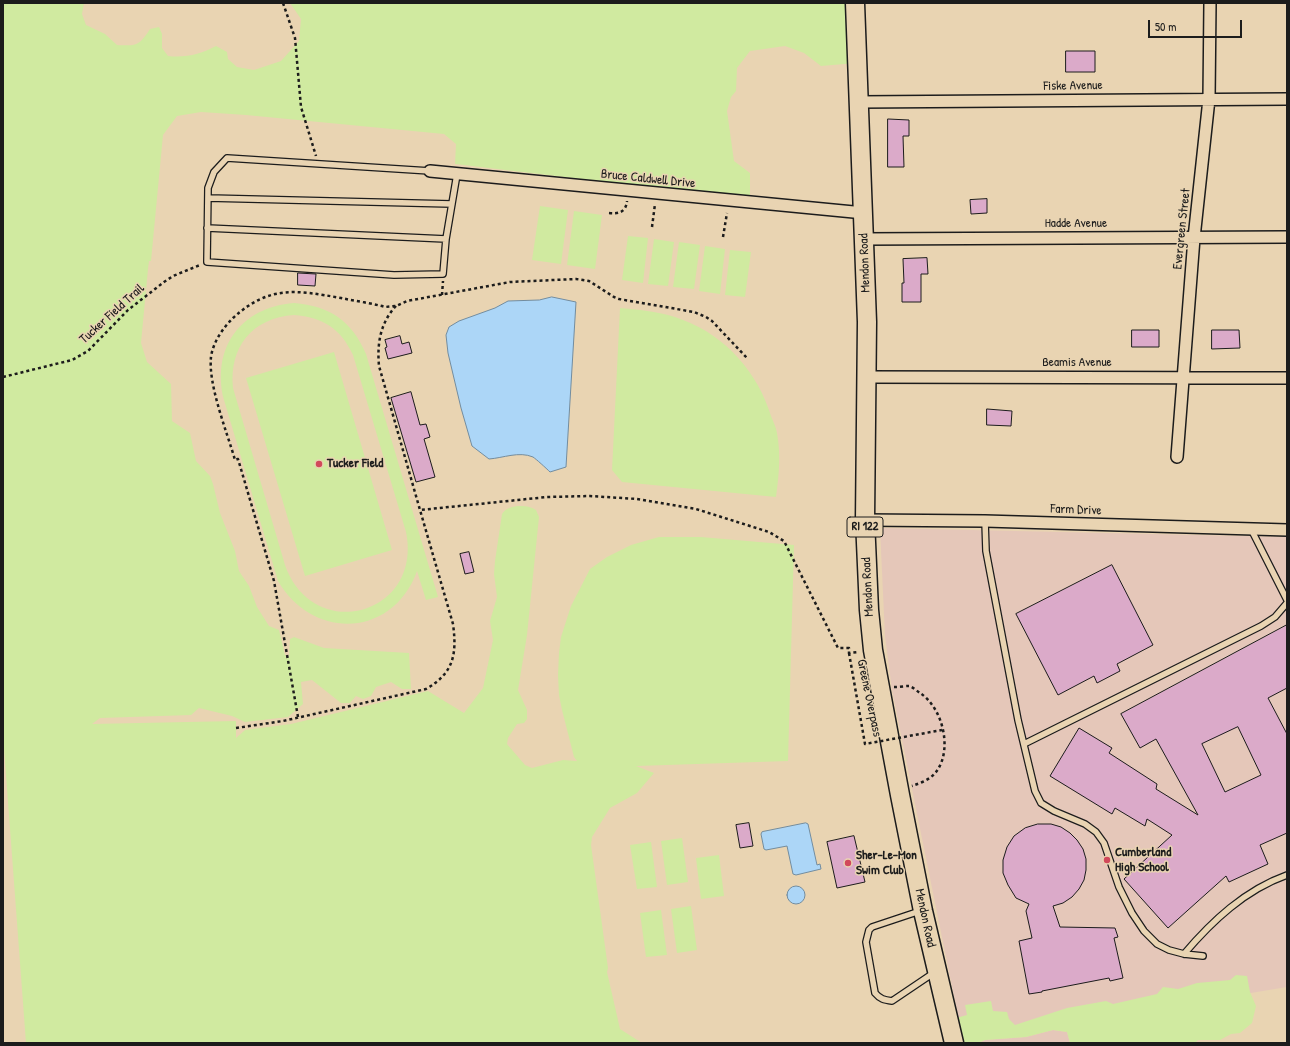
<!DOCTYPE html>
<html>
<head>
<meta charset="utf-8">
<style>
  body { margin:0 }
  #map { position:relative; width:1290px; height:1046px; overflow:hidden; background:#e9d4b2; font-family:"Patrick Hand",sans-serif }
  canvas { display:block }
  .frame { position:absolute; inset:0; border:4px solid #1c1c1c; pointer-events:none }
  .scale { position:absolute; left:1148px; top:20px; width:94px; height:18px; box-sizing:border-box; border:2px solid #1c1c1c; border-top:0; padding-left:5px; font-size:12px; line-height:14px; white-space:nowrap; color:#1c1c1c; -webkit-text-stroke:3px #e9d4b2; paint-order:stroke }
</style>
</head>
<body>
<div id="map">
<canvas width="1290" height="1046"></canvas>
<div class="frame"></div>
<div class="scale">50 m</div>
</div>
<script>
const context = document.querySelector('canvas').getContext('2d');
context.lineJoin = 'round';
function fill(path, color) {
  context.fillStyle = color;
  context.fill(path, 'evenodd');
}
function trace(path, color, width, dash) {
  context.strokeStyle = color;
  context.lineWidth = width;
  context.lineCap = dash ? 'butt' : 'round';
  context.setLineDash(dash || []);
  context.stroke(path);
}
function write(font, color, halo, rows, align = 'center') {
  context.font = font + ' "Patrick Hand",sans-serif';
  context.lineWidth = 3;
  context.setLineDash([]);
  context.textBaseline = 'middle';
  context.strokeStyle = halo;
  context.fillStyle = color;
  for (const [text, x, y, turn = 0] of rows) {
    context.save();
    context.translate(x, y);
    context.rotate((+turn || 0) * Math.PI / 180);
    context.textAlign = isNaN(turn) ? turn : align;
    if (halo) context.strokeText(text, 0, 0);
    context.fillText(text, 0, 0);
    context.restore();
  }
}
fill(new Path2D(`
  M880 528 1287 537V987L963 1041 892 690 885 636Z
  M1053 1030 1067 1032 1070 1043H978L985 1040 1026 1037Z`), '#e5c7b9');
fill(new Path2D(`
  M3 3H84L82 14 86 25 105 34 117 45C137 46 139 46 150 29L159 27 162 34V48L168 56C186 58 201 54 216 46L227 52 228 59 237 67 254 70 281 61 299 41 301 19 290 3H854L856 63 821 66 804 53 785 46 750 51 737 68 736 91 731 97 727 111 734 161 750 173V199L455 164 456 144 444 134 246 115 201 112 177 116 163 135 151 261H149L148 269 141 343 147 362 171 384 172 421 190 433 196 461 210 476 213 484 220 513 235 551 239 571 249 586 257 607 269 626 279 630 285 655 289 656 290 639 294 637 324 648 409 653 411 689H402L391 682 376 687 371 696 363 699 356 696 350 703H341L312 680 301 682 303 704 288 717 245 722 232 716 199 708 191 715 100 718 92 724 236 721V738L245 730 291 724 428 691 464 713 483 688 493 640 490 621 497 597 494 574 495 561 502 514C507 504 528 504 536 510L539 517 527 635 518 690 527 710V719L524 723 517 724 508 738 507 744 525 765 532 768 563 760 577 761 574 757 562 710 559 695 558 675 559 653 561 637 571 606 590 569 607 557 631 545 659 537H701L794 545 788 761 636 766 654 773 637 793 610 808 592 837 591 845 608 968 607 972 620 1029 642 1043H26L3 735Z
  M540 206 568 210 561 264 532 260Z
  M574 211 602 215 595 269 567 265Z
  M628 236 648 238 643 283 622 280Z
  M654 239 674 242 668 286 648 284Z
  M679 242 700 245 694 289 673 287Z
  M705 246 725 249 720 294 699 291Z
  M730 250 751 252 745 297 725 295Z
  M294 303C330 306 352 321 366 354L438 597 426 600 417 571C393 638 313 641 278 581L224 400C211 348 241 307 294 303ZM294 315C323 317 341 329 353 355L406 532C423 615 313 645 285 565L233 388C229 347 252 318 294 315Z
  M620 308C641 310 664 312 683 320 726 336 758 373 771 416 773 421 776 427 777 433 781 455 779 475 776 497L622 482 612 470Z
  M334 352 392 550 305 576 246 378Z
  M682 838 688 882 667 885 661 841Z
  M651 842 657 887 637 889 630 845Z
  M719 855 724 896 701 899 696 858Z
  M691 906 697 950 677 953 671 909Z
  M661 910 667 955 646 957 640 913Z
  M1236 975 1247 976 1250 992 1256 1006 1252 1023 1240 1033 1231 1034 1220 1040H1198L1195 1043H1070L1067 1032 1053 1030 1026 1037 985 1040 978 1043H954L949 1020 967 1015 965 1005 991 1001 993 1011 1007 1012 1009 1019 1015 1025 1067 1008 1106 1001 1113 1004 1157 994 1163 987 1178 989 1197 983 1230 980Z`), '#d0eaa0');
const water = new Path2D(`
  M552 297 576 302 566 467 550 472C546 468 536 459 533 457 519 451 503 458 489 459L472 446 461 408 448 353 446 335 449 327 459 321 495 308 508 301 539 300Z
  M806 823 808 824 817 865 820 864 821 869 796 875 793 874 787 846 766 850 764 849 761 834 762 832Z
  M787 895a9 9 0 1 1 18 0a9 9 0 1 1-18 0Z`);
fill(water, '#acd6f7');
trace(water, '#728c9f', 1);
const building = new Path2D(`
  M1066 51H1095V72H1066Z
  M888 119 909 120V136H903L904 167H888Z
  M987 199V213L971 214 970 200Z
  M927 258 928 274H921V302H902V283H904L903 259Z
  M298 273 316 274 315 286 298 285Z
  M1132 330H1159V347H1132Z
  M1212 330H1239L1240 348 1212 349Z
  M400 336 402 344 409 342 412 353 388 359 385 348 387 347 385 340Z
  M411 392 420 425 426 424 430 437 424 439 435 477 416 482 391 398Z
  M987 409 1012 411 1011 426 987 425Z
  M469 552 474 572 465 574 460 554Z
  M1112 565 1153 645 1117 664 1120 671 1097 683 1094 676 1058 695 1016 614Z
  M1287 625V688L1268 698 1287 734V833L1260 845 1268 864 1229 882 1226 876 1168 928 1124 879 1172 835 1147 819 1145 826 1115 808 1112 814 1050 776 1079 728 1112 748 1109 753 1157 784 1156 789 1198 815 1156 739 1140 748 1121 714ZM1238 727 1261 775 1225 792 1202 744Z
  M749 823 753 846 740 848 736 825Z
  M1038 824H1051L1061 827 1070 833 1077 840 1083 849 1086 859V870L1084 880 1079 889 1072 897 1063 903 1053 906 1060 927 1115 928 1118 937 1114 938 1123 978 1110 981 1109 978 1042 991V992L1029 994 1019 941 1032 938 1026 911 1029 904 1016 898 1008 885 1003 873V860L1007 847 1014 836 1025 828Z
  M854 836 865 882 837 888 827 842Z`);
fill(building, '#dbaac9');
trace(building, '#1c1c1c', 1);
const lane = new Path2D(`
  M430 171 227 158 214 172 208 188 207 262 394 275 443 274 446 239 457 174
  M208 198 452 204
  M207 228 446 239
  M985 521 986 551 1018 720 1035 791 1041 803 1054 811 1085 824 1096 832 1104 843 1119 887 1132 913 1144 931 1157 944 1169 950 1184 954 1203 956
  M1251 529 1287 600
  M1024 744 1261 626 1275 617 1287 603
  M920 911 872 927 869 930 866 942 875 993C880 999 884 1000 892 1001L935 972
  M1184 954C1212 921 1245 890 1287 875`);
const street = new Path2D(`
  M859 102 1287 99
  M430 171 864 213
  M864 239 1287 237
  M867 377 1287 378
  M1177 457 1194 238 1209 99 1210 3
  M865 520 985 521 1287 530`);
const primary = new Path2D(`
  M855 3 867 322 865 520 869 610 873 650 900 795 923 911 954 1043`);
trace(lane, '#1c1c1c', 8);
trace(street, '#1c1c1c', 14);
trace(primary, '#1c1c1c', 21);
trace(new Path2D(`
  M283 3 295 38 301 107 316 156
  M609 213C619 214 626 212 627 201
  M652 227 655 204
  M723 237 727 213
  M442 295 443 281
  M396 306C380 323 377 344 379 366L420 510 547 497 590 496 637 499 696 509 769 532 784 541 838 648H849V653L858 652
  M3 377 72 360 88 351 128 310 164 282 173 276 200 265
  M894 687C899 687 905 686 909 686 913 687 917 691 920 693 943 708 953 750 936 772 930 780 920 783 912 786
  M298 717 274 581 238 459 235 460C227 432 208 385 211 357 213 342 223 328 233 318 269 285 296 290 341 298 355 301 371 303 385 307L396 306 407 301 510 282 576 279 589 281 614 297 619 299 694 312 706 317 712 321 747 358
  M236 728 283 721 426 689C454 673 457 654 453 624L420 510`), '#1c1c1c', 2.5, [3, 3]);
trace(lane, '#e9d4b2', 5.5);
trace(street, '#e9d4b2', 11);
trace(primary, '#e9d4b2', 18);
trace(new Path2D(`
  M849 653 865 744 942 730`), '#1c1c1c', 2.5, [3, 3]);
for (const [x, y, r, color] of [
  [319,464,4,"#d1495b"],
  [1107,860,4,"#d1495b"],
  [848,863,4,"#d1495b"]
]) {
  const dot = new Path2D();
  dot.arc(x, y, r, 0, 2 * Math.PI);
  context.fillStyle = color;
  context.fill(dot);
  trace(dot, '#e9d4b2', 1.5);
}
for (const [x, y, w] of [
  [865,527,36]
]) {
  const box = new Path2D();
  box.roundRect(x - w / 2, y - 10, w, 20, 3);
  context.fillStyle = '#e9d4b2';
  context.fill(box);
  trace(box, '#1c1c1c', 1);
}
write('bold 12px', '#1c1c1c', null, [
  ["RI 122",865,527]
]);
write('13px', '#1c1c1c', '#e9d4b2', [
  ["Fiske Avenue",1073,86,-1],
  ["Bruce Caldwell Drive",648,179,6],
  ["Hadde Avenue",1076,224],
  ["Evergreen Street",1182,229,-84],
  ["Mendon Road",865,263,-92],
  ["Tucker Field Trail",112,314,-42],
  ["Beamis Avenue",1077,363],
  ["Farm Drive",1076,510,2],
  ["Mendon Road",868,587,-93],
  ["Greene Overpass",869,698,78],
  ["Mendon Road",925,918,78]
]);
write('bold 13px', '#1c1c1c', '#e9d4b2', [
  ["Tucker Field",327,464],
  ["Cumberland",1115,853],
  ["High School",1115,868],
  ["Sher-Le-Mon",856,856],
  ["Swim Club",856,871]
], 'left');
</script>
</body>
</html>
